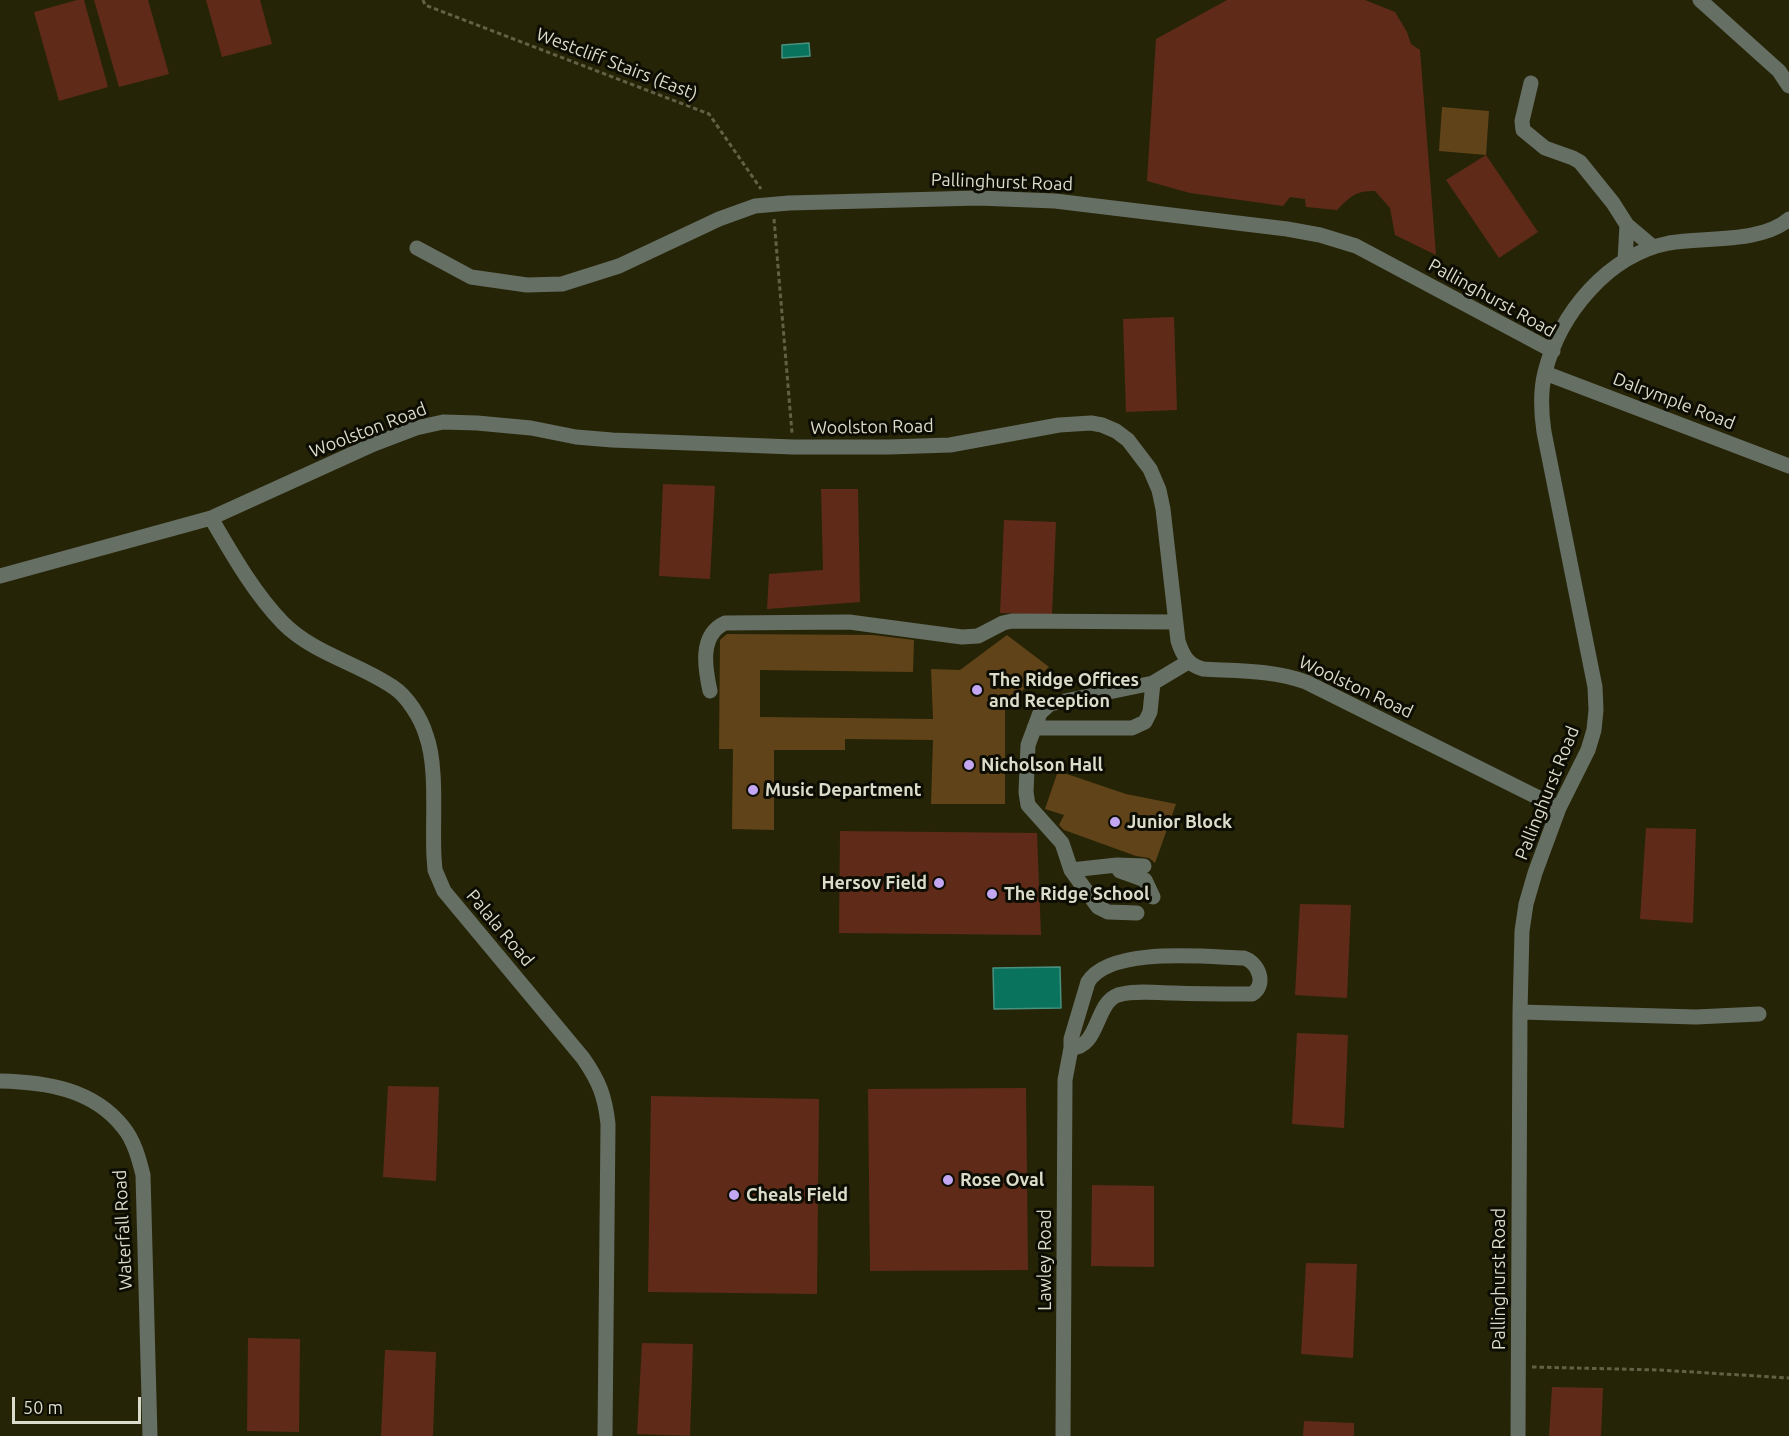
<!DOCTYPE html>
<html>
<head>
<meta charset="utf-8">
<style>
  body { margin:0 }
  #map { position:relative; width:1789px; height:1436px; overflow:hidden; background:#262406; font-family:Ubuntu,sans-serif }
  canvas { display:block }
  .scale { position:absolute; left:12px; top:1397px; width:129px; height:27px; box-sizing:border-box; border:3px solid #dcdccb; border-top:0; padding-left:8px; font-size:18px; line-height:21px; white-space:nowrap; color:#dcdccb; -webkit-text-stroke:4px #0d0d03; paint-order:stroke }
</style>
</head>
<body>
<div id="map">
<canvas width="1789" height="1436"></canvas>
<div class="scale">50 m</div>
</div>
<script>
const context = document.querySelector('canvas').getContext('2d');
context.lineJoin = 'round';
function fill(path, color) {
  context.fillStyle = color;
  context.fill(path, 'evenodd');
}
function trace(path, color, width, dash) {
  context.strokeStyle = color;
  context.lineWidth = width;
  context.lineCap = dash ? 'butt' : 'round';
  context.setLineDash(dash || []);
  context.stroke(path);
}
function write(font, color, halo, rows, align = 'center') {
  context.font = font + ' Ubuntu,sans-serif';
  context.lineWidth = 6;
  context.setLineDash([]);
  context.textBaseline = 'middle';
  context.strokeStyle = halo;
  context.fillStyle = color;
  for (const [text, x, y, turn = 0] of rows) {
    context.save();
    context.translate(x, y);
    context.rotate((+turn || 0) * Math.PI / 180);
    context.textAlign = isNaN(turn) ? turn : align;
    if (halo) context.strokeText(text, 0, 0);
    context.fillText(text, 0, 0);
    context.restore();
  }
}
fill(new Path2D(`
  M77 0H84L108 87 59 101 34 12Z
  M94 0H148L169 74 119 87Z
  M206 0H260L272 44 222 57Z
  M1227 0H1365L1395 12 1407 32 1411 44 1420 50 1436 255 1395 235 1390 208 1375 191C1355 191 1351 196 1337 210L1306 207 1305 199 1290 197 1283 206 1190 193 1147 181 1156 39Z
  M1486 155 1538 232 1499 258 1446 180Z
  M1174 317 1177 410 1126 412 1123 319Z
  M663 484 715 486 710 579 659 576Z
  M821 489H858L860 602 767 609 769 574 823 570Z
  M1004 520 1056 522 1052 615 1000 613Z
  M1646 828 1696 829 1693 923 1640 919Z
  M840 831 1037 833 1041 935 839 933Z
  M1300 904 1351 905 1347 998 1295 995Z
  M1297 1033 1348 1035 1344 1128 1292 1124Z
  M388 1086 439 1087 436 1181 383 1177Z
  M1026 1088 1028 1270 870 1271 868 1089Z
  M651 1096 819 1099 817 1294 648 1292Z
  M1092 1185 1154 1186V1267L1091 1266Z
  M1306 1263 1357 1264 1353 1358 1301 1354Z
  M248 1338 300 1339 299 1432 247 1431Z
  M642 1343 693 1344 690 1436 637 1434Z
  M385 1350 436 1352 433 1436H381Z
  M1552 1387 1603 1388 1601 1436H1549Z
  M1304 1421 1354 1423V1436H1303Z`), '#5f2b18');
const water = new Path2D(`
  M809 43 810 56 782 58V45Z
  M1060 967 1061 1008 994 1009 993 968Z`);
fill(water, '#09735e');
trace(water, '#48927f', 1.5);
fill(new Path2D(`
  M1442 107 1489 111 1486 155 1439 151Z
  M727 634 873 635 914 640 913 672 760 670V717L933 719 931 669 960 670 1007 635 1049 667 1005 706V804H931L933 740 845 739V750H774V830L732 829 733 749H719L720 640Z
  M1058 771 1126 794 1176 804 1155 863 1149 858 1136 856 1064 830 1059 825 1064 815 1045 809Z`), '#604319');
trace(new Path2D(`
  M423 0 425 5 709 114 761 189
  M774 219 792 433
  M1532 1367 1660 1370 1789 1378`), '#626147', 3, [4.5, 3]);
trace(new Path2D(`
  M1700 0 1779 71 1789 86
  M1531 83 1522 121 1523 130 1545 148 1573 158 1580 162 1613 203 1627 225 1653 247
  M417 248 471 277 527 285 562 284 619 266 719 219 755 206 789 203 978 198 1055 201 1287 229 1320 235 1356 246 1553 351
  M1625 260 1627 225
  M1545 373 1789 466
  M211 518C232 554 254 593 283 623 314 654 358 663 393 687 407 696 421 718 426 735 438 767 432 821 434 857L435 870 444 891 583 1058C599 1081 605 1096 608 1124L605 1436
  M0 576 211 518 374 444 416 428 443 422 477 423 531 428 576 437 612 440 793 447H889L950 445 1059 425 1091 423 1102 425 1116 431 1128 440 1150 469 1159 490 1163 509 1178 641C1183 656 1188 665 1203 669 1239 671 1273 670 1306 682L1559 808
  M710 691C705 668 699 635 725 623L849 622 962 637 978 636 1003 623 1012 621 1175 622
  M1034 728H1132L1145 722 1150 712 1153 683
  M1118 868 1120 871 1145 880 1153 897
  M1071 870 1117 865 1144 866
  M1137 913 1108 912 1098 907 1071 870 1062 843 1028 805 1026 792 1028 745 1040 713 1050 704 1153 683 1188 662
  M1520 1012 1696 1017 1759 1014
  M0 1081C46 1082 93 1089 123 1127 134 1140 139 1159 143 1175L150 1436
  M1063 1436 1065 1080 1071 1048V1039L1088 982C1110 946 1206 957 1244 958 1259 963 1267 985 1252 994 1225 994 1199 994 1173 993 1156 993 1134 990 1118 995 1095 1003 1099 1048 1071 1048
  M1518 1436 1520 1012 1522 931 1526 904 1535 873 1559 808 1588 750 1594 730 1596 710 1595 687 1544 432C1541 412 1540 392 1545 372 1560 313 1608 255 1669 243 1704 237 1762 243 1789 219`), '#666f64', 15);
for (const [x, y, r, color] of [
  [977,690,6,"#c3a7f2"],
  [969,765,6,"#c3a7f2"],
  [753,790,6,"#c3a7f2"],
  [1115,822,6,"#c3a7f2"],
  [939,883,6,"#c3a7f2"],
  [992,894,6,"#c3a7f2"],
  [948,1180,6,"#c3a7f2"],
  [734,1195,6,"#c3a7f2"]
]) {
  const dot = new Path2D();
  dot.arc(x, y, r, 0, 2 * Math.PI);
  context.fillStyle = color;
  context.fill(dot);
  trace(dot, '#0d0d03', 2);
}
write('18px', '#dcdccb', '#0d0d03', [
  ["Westcliff Stairs (East)",617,64,21],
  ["Pallinghurst Road",1002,182,2],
  ["Pallinghurst Road",1492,298,29],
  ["Dalrymple Road",1674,401,21],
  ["Woolston Road",872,427,-1],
  ["Woolston Road",368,430,-21],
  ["Woolston Road",1356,687,25],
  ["Pallinghurst Road",1547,793,-68],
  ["Palala Road",500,928,50],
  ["Waterfall Road",123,1230,-93],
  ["Lawley Road",1045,1260,-90],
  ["Pallinghurst Road",1499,1279,-90]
]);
write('bold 18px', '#dcdccb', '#0d0d03', [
  ["The Ridge Offices",989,680],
  ["and Reception",989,701],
  ["Nicholson Hall",981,765],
  ["Music Department",765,790],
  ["Junior Block",1127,822],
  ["Hersov Field",927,883,"right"],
  ["The Ridge School",1004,894],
  ["Rose Oval",960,1180],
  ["Cheals Field",746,1195]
], 'left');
</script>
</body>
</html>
